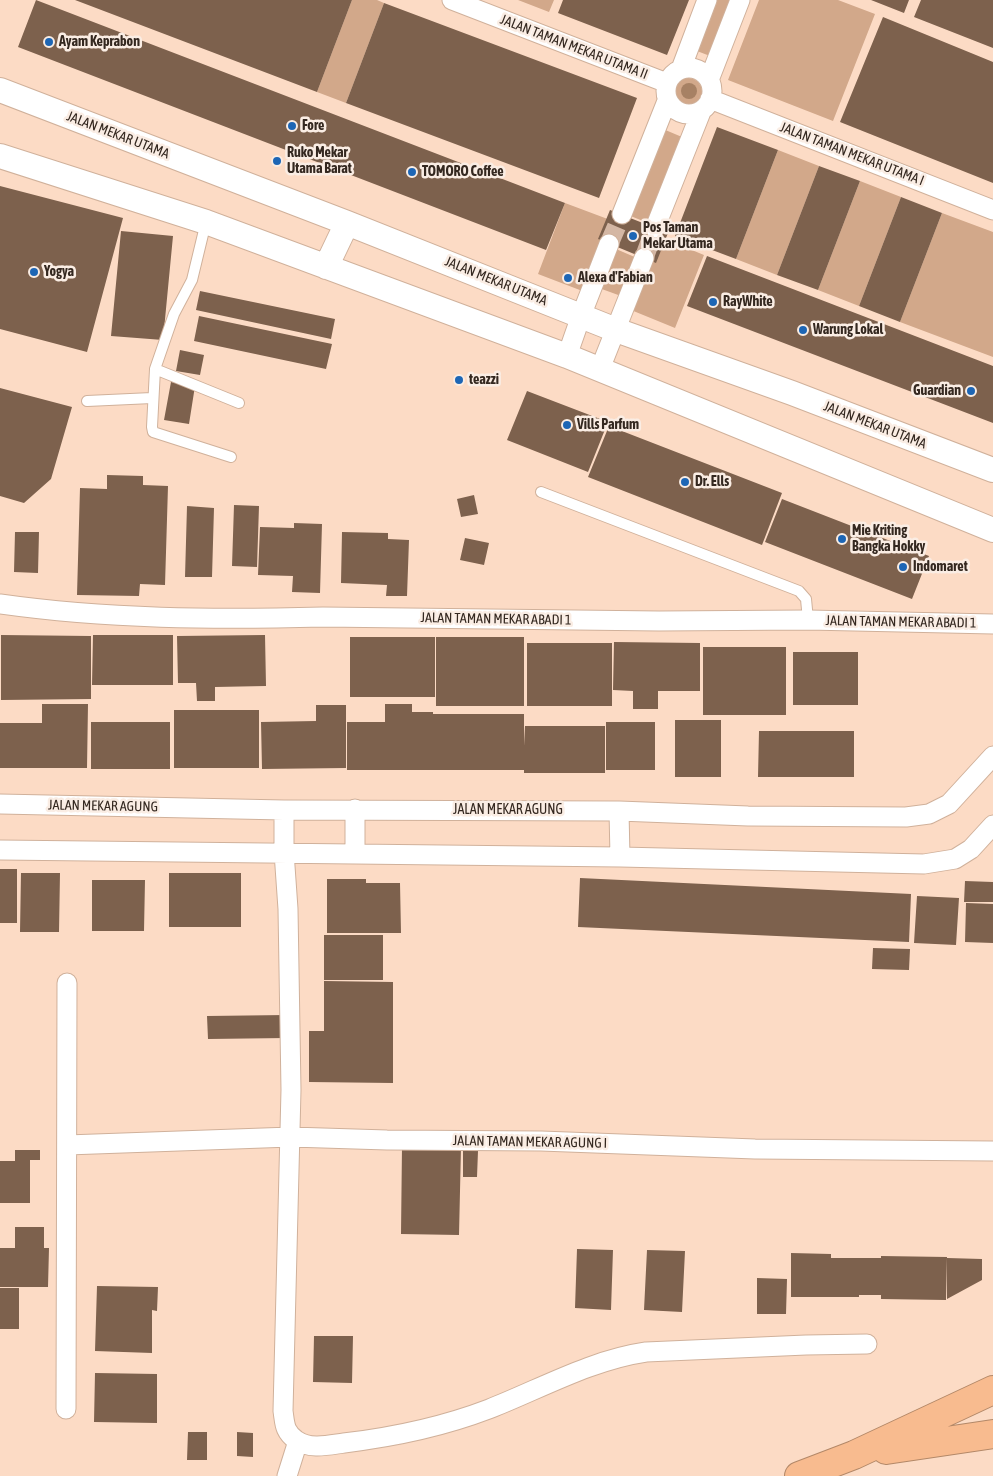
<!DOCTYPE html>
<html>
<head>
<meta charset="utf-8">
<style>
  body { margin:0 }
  canvas { display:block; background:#fcdbc5 }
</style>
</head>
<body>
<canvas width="993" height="1476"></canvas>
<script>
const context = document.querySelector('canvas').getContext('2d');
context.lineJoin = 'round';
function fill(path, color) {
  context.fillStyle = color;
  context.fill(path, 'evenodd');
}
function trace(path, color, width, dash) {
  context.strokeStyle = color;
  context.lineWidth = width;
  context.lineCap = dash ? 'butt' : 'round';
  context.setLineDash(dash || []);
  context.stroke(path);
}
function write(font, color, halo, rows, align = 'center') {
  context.font = font + ' "Asap Condensed",sans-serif';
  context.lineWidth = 5;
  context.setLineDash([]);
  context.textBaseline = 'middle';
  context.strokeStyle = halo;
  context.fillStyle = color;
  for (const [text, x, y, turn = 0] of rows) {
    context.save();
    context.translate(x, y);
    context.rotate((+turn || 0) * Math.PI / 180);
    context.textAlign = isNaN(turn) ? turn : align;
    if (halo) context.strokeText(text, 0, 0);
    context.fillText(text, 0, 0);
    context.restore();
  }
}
fill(new Path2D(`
  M352 0H377L384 3 346 103 317 92Z
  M518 0H554L549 12Z
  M717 0H731L710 56 697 51Z
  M759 0H838L875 14 833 121 728 80Z
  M674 92a14 14 0 1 1 28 0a14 14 0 1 1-28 0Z
  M663 129 682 137 648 223 628 215Z
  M778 150 819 166 777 275 736 259Z
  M860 181 901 197 859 306 818 290Z
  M565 203 613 221 585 292 538 274Z
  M942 213 993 232V357L900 322Z
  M660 237 704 255 675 328 631 310Z
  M616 249 637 258 621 296 599 288Z`), '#d2a88a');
fill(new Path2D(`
  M36 0 565 203 546 250 18 47Z
  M75 0H352L317 92Z
  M563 0H689L667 55 558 13Z
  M871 0H909L904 13Z
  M921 0H993V48L914 17Z
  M384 3 637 98 599 198 346 103Z
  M883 17 993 62V183L840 122Z
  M717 127 778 150 736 259 675 236Z
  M819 166 860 181 818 290 777 275Z
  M0 186 123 218 87 352 0 329Z
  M901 197 942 213 900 322 859 306Z
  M610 210 668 233 656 263 598 239Z
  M121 231 173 236 163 340 111 336Z
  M707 256 993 366V423L687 306Z
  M200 291 335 319 331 339 196 310Z
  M199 316 332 344 326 369 194 341Z
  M180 350 204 355 200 375 176 371Z
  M171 382 195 386 189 424 164 420Z
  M0 388 72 407 51 479 24 503 0 496Z
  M527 391 608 422 588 472 507 440Z
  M609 426 782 493 762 545 588 477Z
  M107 475 143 476V485L168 486 165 585 140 584 139 596 77 595 80 488 107 489Z
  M474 495 478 514 461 517 457 499Z
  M782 499 929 556 912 599 765 542Z
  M234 505 259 506 257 567 232 566Z
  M187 506 214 508 212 577H185Z
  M294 523 322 524 320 593 292 592 293 576 258 575 260 527 294 528Z
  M15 532H39L38 573 14 572Z
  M342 532 388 533V539L409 540 407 596H386L387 585 341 583Z
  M465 538 489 543 484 565 460 560Z
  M1 635 91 636V699L1 700Z
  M93 635H173V685H92Z
  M265 635 266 686 215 687V701H197L196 683H178L177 636Z
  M350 637H435V697H350Z
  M436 637H524V706H436Z
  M614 642 700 643V691H658V709H633V691L613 690Z
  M527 643H612V706H527Z
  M703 647H786V715H703Z
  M793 652H858V705H793Z
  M42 704H88L87 768H0V723H42Z
  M385 704H412V712H433V714H524V746L525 726H605V773H524V770H347V722H385Z
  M316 705H346V768L262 769 261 722 316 721Z
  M174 710H259V768H174Z
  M675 720H721V777H675Z
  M91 722H170V769H91Z
  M606 722H655V770H606Z
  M759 731H854V777H758Z
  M0 869H17V923H0Z
  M21 873H60L59 932H20Z
  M169 873H241V927H169Z
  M580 878 911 894 909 942 578 927Z
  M327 879H366V883H400L401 933H327Z
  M92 880H145L144 931H92Z
  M965 881 993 882V902H964Z
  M917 896 959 898 956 945 914 943Z
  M966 903 993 904V943L965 942Z
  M324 935H383V980H324Z
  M873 948 910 949 909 970 872 969Z
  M324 981 393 982V1083L309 1082V1031H324Z
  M286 1015V1038L208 1039 207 1016Z
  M402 1146 461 1147 459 1235 401 1234Z
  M15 1150H40V1160H30V1203H0V1161H15Z
  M463 1150 478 1151 477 1177H463Z
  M15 1227H44V1248H49L48 1287H0V1248H15Z
  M577 1249 613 1250 611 1310 575 1308Z
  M647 1250 685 1251 682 1312 644 1310Z
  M791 1253 831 1254V1258H881V1256L947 1257 946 1300 881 1299V1295H859V1297H791Z
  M947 1258 982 1259V1280L947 1299Z
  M757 1278 787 1279 786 1314H757Z
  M97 1286 158 1287 157 1311 152 1310V1353L95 1351Z
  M0 1288H19V1329H0Z
  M314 1336H353L352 1383 313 1382Z
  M95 1373 157 1374V1423L94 1422Z
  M188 1432H207V1460H187Z
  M237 1432 253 1433V1457L237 1456Z`), '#7d614d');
trace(new Path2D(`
  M609 244 622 214
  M644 258 655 228`), '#d4b7a4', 19, [19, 9]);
const service = new Path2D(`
  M206 222 192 280 174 314 155 369 152 427 153 432 231 457
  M155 369 239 403
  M87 401 152 398
  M541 492 799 591 806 599 808 620`);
const minor = new Path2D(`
  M452 0 667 83
  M666 91a23 23 0 1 1 46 0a23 23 0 1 1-46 0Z
  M681 69 707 0
  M709 80 740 0
  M710 99 993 210
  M622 214 667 101
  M655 228 701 112
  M567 356 581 316 609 244
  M600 369 644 258
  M0 604C106 619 215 620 323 617L659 621 808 620 993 624
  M0 804 284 810 619 811 748 816 906 817 929 814 949 804 993 756
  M355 809V853
  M284 810V852L288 909 291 1090 283 1411C285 1424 284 1431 296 1440 310 1450 329 1445 344 1443 394 1437 442 1427 489 1409 540 1389 591 1360 646 1352L806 1345 867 1344
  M619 811 620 857
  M0 850 620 857 924 864 955 859 971 849 993 825
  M67 1145 291 1137 387 1140 541 1141 755 1149 993 1151
  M66 1409 67 983
  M287 1476 298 1441`);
const tertiary = new Path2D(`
  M0 90 347 223 616 330 792 393 993 470
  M0 156 206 222 567 356 993 530
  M326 267 347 223`);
const motorway = new Path2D(`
  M886 1450 993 1434
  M799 1476 854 1455 993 1390`);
trace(service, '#d0b19b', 12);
trace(minor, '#d0b19b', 21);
trace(tertiary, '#d0b19b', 26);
trace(motorway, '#b38868', 30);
trace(service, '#fff', 10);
trace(minor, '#fff', 19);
trace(tertiary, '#fff', 24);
trace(motorway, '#f8bb8f', 28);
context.fillStyle = '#a78164';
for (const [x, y] of [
  [689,91]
]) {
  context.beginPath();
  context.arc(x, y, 8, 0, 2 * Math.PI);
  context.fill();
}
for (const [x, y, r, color] of [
  [49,42,5,"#1d66b5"],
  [292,126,5,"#1d66b5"],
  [277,161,5,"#1d66b5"],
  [412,172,5,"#1d66b5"],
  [633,236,5,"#1d66b5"],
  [34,272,5,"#1d66b5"],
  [568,278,5,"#1d66b5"],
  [713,302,5,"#1d66b5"],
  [803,330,5,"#1d66b5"],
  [459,380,5,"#1d66b5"],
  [971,391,5,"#1d66b5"],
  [567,425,5,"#1d66b5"],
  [685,482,5,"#1d66b5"],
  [842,539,5,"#1d66b5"],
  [903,567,5,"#1d66b5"]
]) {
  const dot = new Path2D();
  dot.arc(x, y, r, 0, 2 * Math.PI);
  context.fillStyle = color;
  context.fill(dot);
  trace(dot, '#faede4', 2);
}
write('bold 14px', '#342820', '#faede4', [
  ["Ayam Keprabon",59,42],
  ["Fore",302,126],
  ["Ruko Mekar",287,153],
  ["Utama Barat",287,169],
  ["TOMORO Coffee",422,172],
  ["Pos Taman",643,228],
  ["Mekar Utama",643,244],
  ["Yogya",44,272],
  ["Alexa d'Fabian",578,278],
  ["RayWhite",723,302],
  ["Warung Lokal",813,330],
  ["teazzi",469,380],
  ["Guardian",961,391,"right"],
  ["Vills Parfum",577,425],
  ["Dr. Ells",695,482],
  ["Mie Kriting",852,531],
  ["Bangka Hokky",852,547],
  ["Indomaret",913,567]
], 'left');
write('14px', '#342820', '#faede4', [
  ["JALAN TAMAN MEKAR UTAMA II",574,47,21],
  ["JALAN MEKAR UTAMA",118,135,21],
  ["JALAN TAMAN MEKAR UTAMA I",852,154,21],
  ["JALAN MEKAR UTAMA",496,281,22],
  ["JALAN MEKAR UTAMA",875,425,21],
  ["JALAN TAMAN MEKAR ABADI 1",496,619,1],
  ["JALAN TAMAN MEKAR ABADI 1",901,622,1],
  ["JALAN MEKAR AGUNG",103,806,1],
  ["JALAN MEKAR AGUNG",508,810],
  ["JALAN TAMAN MEKAR AGUNG I",530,1142,1]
]);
</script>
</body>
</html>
